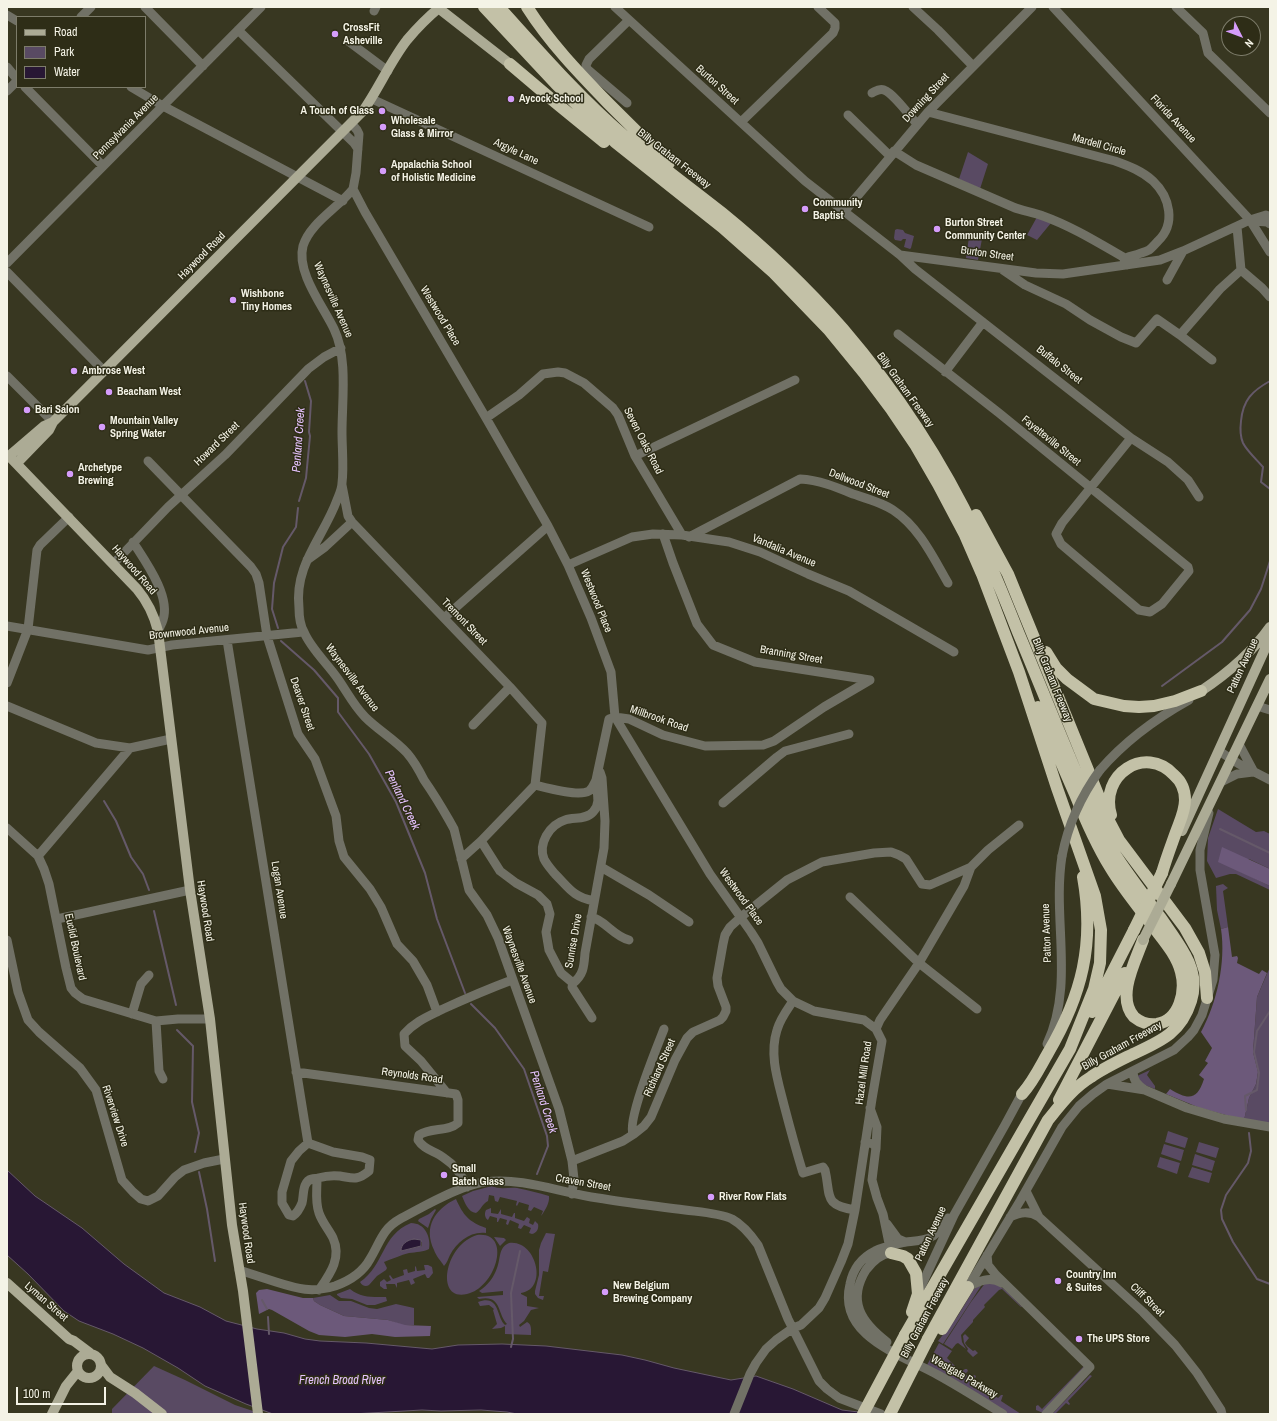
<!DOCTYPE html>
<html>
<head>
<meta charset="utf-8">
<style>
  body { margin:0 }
  #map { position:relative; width:1277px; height:1421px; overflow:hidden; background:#383721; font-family:"Archivo Narrow",sans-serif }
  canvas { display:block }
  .frame { position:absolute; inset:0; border:8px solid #f4f3e6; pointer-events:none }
  .legend { position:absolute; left:16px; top:16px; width:130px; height:72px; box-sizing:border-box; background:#2e2d17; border:1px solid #7d7c6a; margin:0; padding:5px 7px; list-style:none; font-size:12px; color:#f4f3e6 }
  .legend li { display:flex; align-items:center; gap:8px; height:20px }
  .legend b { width:20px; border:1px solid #7d7c6a }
  .north { position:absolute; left:1221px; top:16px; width:40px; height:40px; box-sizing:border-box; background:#2e2d17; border:1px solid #7d7c6a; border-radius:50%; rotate:132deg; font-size:11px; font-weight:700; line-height:16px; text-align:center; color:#f4f3e6 }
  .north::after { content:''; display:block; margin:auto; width:14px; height:18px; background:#d59cfb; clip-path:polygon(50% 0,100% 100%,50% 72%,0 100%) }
  .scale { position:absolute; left:16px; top:1387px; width:90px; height:18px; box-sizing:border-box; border:2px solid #f4f3e6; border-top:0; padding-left:5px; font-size:12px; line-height:14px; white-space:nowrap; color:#f4f3e6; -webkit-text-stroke:3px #2e2d17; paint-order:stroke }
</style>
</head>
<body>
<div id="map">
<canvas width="1277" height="1421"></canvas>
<div class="frame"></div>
<ul class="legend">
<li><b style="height:5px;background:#acab95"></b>Road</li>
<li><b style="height:11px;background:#594a63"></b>Park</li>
<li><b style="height:11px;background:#281734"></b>Water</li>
</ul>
<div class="north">N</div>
<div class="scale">100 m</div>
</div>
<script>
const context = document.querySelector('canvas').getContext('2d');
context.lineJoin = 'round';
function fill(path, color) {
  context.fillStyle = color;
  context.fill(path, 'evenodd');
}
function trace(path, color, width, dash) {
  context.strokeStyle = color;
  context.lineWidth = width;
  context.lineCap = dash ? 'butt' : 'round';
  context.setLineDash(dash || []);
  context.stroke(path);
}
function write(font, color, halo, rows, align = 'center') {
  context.font = font + ' "Archivo Narrow",sans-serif';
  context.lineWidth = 3;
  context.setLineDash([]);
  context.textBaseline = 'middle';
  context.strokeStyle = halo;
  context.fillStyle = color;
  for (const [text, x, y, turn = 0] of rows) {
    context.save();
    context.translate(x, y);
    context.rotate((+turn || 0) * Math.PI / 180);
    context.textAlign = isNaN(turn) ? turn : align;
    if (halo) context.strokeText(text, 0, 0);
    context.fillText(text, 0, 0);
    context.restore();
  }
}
fill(new Path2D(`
  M968 152 988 164 980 189 959 179Z
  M1037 217 1051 223 1037 240 1027 235Z
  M897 229 903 230 905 233 914 236 911 248 910 249 904 247 906 239H903L901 241 895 240 894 238 895 230Z
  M969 237 982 239 978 260 966 258Z
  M1218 809 1256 832 1264 831 1270 834V869L1249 859 1219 861 1270 886V890L1236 874H1230L1216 878 1207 861 1208 838Z
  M1223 884 1228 888 1223 891 1228 927 1221 929 1217 910 1216 886Z
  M1270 967V1124L1244 1120 1249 1098 1256 1084 1258 1072 1253 1052 1257 997Z
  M1150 1070 1147 1075 1155 1086V1089L1142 1084 1137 1076Z
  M1168 1131 1188 1138 1185 1148 1165 1142Z
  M1199 1142 1219 1148 1216 1158 1196 1152Z
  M1164 1144 1184 1150 1181 1161 1161 1154Z
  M1195 1154 1215 1161 1212 1171 1192 1165Z
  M1160 1157 1180 1163 1177 1174 1157 1167Z
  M1192 1167 1212 1173 1209 1183 1188 1177Z
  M492 1186C499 1190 509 1187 517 1188 528 1190 539 1193 549 1196 550 1202 545 1211 541 1216L543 1211 534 1207 531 1211 528 1210 529 1205 519 1202 517 1206 516 1205 517 1201 500 1197 498 1202 495 1201 494 1196 489 1195 488 1201C482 1204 481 1210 476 1213 468 1212 465 1203 462 1196L473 1191Z
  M456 1199C463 1215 469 1222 486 1228V1233C470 1231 457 1242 450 1255 448 1259 447 1263 444 1266 441 1261 436 1256 434 1250 423 1227 435 1209 456 1199Z
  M491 1208V1213L498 1214 501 1209V1214L512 1217 514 1213H515V1218L524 1221 527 1217 530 1219 529 1223 533 1225 535 1221 538 1224C539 1228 537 1233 532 1234L529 1233 531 1228 524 1225 521 1229 518 1228 519 1224 510 1220 508 1225 506 1224 507 1220 500 1218 498 1222H497V1218L490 1216 488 1220C485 1218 484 1214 486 1210Z
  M435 1209 436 1210 431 1219 428 1228 418 1221 419 1219 429 1214Z
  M411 1223C425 1223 431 1237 429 1249 424 1252 416 1252 409 1253 401 1255 392 1259 384 1262L387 1268 386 1270 377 1276 369 1285C366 1287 362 1286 360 1282 385 1265 381 1235 411 1223ZM409 1240 422 1242V1246L401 1251 402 1246Z
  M546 1233 555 1234 548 1272 543 1271 539 1296H544L543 1300 538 1298 535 1294V1291L539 1275V1250L541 1243Z
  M477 1235C513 1231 496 1288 467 1294 435 1302 444 1245 477 1235Z
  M494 1237 504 1238 506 1240 500 1246Z
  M509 1243C536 1239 549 1289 521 1293V1294L527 1297V1306L539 1308 531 1310 524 1321 519 1325 520 1327 527 1322C532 1324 531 1330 531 1335L505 1334V1326L501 1328 492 1329 497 1324 493 1310 494 1309 489 1305 480 1306 478 1302C500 1294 496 1317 505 1325L507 1324C497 1314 502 1294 479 1299L477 1297 503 1295V1291L482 1293 479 1291C488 1285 494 1277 497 1268 501 1258 498 1248 509 1243Z
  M424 1265H428L432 1267 433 1273 429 1278H427L425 1274 413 1279 415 1283 411 1285 409 1280 397 1283V1288L395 1284H386L387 1289H384L380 1286V1282L384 1279 387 1282 391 1280 389 1276 390 1275 393 1279 404 1275 403 1270 407 1269 408 1273 415 1271V1266L416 1267 417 1271 425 1270Z
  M986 1282C1001 1282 1012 1297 1022 1307H1021L1002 1289 999 1290 984 1305 985 1307 973 1320V1322L961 1335 962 1342 966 1349 958 1343 956 1344 952 1349 944 1344 971 1302Z
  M983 1283 943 1344 938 1341 957 1317 974 1289Z
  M350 1289C361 1298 372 1297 386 1297L387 1301 375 1305H367L352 1299 341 1298 337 1295V1294Z
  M330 1295 339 1301H351L369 1308 377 1309 396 1304 414 1308V1325H402L388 1320 344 1316 320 1305 314 1301 313 1298Z
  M965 1334 969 1338 965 1343 967 1346 973 1351 975 1350 978 1353 973 1357 967 1351 968 1349 964 1343 963 1336Z
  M939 1343 952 1351 947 1358 961 1372 965 1369H967L968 1371 965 1374 970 1378 974 1375 976 1376 974 1381 998 1398 1001 1395H1003L1001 1401 1021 1414H1006L927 1365Z
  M154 1366 185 1380 235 1405 262 1414H112V1409Z
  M1084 1366V1368L1043 1413 1036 1410V1406L1038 1405 1042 1409Z
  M1090 1375 1092 1376 1068 1401 1070 1404 1069 1405 1066 1403 1055 1414H1052Z`), '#594a63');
fill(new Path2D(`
  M1222 847 1270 869V886L1218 862Z
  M1228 927 1232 957 1237 956 1238 958 1237 963 1259 974 1262 970 1267 973 1257 997 1253 1052 1258 1072 1256 1084 1249 1098 1244 1120 1200 1108 1166 1094 1170 1089C1188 1100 1197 1101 1204 1079L1199 1075 1208 1063 1205 1061 1212 1048 1201 1032C1217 1003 1226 962 1221 929Z
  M267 1289 303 1298H313L314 1301 320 1305 344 1316 388 1320 405 1325 431 1326 430 1336 395 1337 372 1334 345 1337 319 1335 309 1331 272 1310 269 1309 259 1314 256 1293 259 1290Z`), '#6c597a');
const water = new Path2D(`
  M7 1170 35 1196 82 1228 124 1264 164 1293 200 1307 226 1321 257 1329 284 1333 305 1339 320 1341 366 1343 432 1349 458 1345 502 1344 546 1346 622 1355 645 1360 674 1368 731 1380 756 1376 793 1389 842 1410 875 1414H517L507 1412 481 1410 441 1411 422 1410 352 1414H273L246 1404 205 1386 178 1368 143 1348 113 1334 79 1321 64 1311 28 1274 7 1255Z
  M414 1239 421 1240V1246L401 1251C401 1244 407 1240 414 1239Z`);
fill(water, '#281734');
trace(water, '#655969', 1);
trace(new Path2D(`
  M1270 381C1252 391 1243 400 1241 421 1240 429 1240 436 1243 443 1247 451 1257 460 1263 467L1261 482 1270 489
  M299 501 306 478 310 436 309 432 311 401 305 381
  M278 628 272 609 274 583 283 547 296 527 298 508
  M281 641 314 670 338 698V712L369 754 396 802 425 873 437 919 465 993
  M1162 686 1222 642 1250 610 1261 589 1270 561
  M104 801 116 821 131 857 143 874 149 890
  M1220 829 1270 853
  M154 911 176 1005
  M471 1004 495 1028 524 1069 547 1136 548 1146 537 1174
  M177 1030 193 1046 192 1102 199 1133 195 1152
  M1246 1110 1245 1096 1257 1090 1259 1073 1254 1052 1257 1031 1270 1011
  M1249 1133 1251 1151 1248 1163 1226 1195 1221 1210 1222 1219 1233 1242 1257 1279 1270 1284
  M199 1172 207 1209 215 1261
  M262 1300 267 1309
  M268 1317 269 1334
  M511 1347 513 1339 511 1293 520 1251`), '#655969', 2);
trace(new Path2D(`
  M145 7 203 66
  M615 7 805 181 900 255 1036 273 1063 274 1160 260 1183 251 1250 220 1266 215 1270 217
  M913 7 938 30 973 66
  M1053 7 1250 220 1270 252
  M1176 7 1203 33 1208 53 1270 113
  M374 11 376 7
  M7 15 17 21
  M81 17 91 7
  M238 30 354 143 358 149
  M348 41 388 71
  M7 67 17 79
  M25 87 103 166
  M131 87 163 106 343 201
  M7 91 17 81
  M872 93C876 91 879 88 884 90 893 93 910 116 917 124
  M372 99 649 227
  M627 103 587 69 586 65 589 59 629 20
  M928 112 1115 161C1129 166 1142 171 1153 181 1170 197 1176 224 1158 241 1155 244 1152 248 1149 250 1143 253 1135 255 1128 257L1127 265
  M848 115 890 156
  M741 122 833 33 835 28V23L818 7
  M351 123 357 130 359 134 356 173 353 189 365 212 486 418 548 526 568 565 591 618 611 672 615 717 710 874 751 932 758 943 777 982 781 989 793 1001 814 1011 864 1020 876 1029
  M894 151 916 165 1013 207C1022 211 1033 212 1043 216 1071 226 1097 242 1123 257L1127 265
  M353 189C338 208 310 223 303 246 296 272 323 306 334 329 348 358 342 400 342 432 342 448 344 468 342 483 342 489 339 495 337 500 323 538 294 565 299 608 299 615 300 625 304 632 311 649 328 664 338 679 347 692 354 706 365 717 378 730 394 739 407 753 414 761 419 770 424 780 433 793 441 806 449 820L454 829 469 890 487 915 498 938 559 1109 572 1161 574 1179 572 1194
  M844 212 928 112 1032 7
  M1254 221 1267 222 1270 224
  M1237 227 1241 270 1262 288 1270 297
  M900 255 915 269 1131 438 1168 462 1188 480 1199 497
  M7 263 261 7
  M1003 270 1025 285 1066 304 1090 320 1121 337 1136 343 1157 319 1180 335 1212 360
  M7 272 104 371
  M1167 280 1183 251
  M898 334 999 413 1188 567 1189 571 1162 604 1150 612 1139 610 1061 544 1056 534 1062 523 1131 438
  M1180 335 1220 289 1241 270
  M945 372 983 322
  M7 376 53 422
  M486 418 519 395 543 374 558 372 565 373 584 383 613 408 618 415 635 456 682 535
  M635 456 795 380
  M148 461 251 567 256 574 259 583 267 636 298 734 315 759 336 816 339 841 344 857 370 889 381 907 397 944 413 961 427 985 437 1012
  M342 485 348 516 352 522 510 687 542 723 535 785
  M663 534 673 563 697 624 713 645 755 662 870 680
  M689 537 800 479C819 480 836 487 853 494 865 498 883 503 893 510 919 527 933 557 948 583
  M133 542C145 561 171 596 163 620 162 624 159 628 158 631
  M307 560 325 547 352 522
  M114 563 168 507 225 455 308 369 324 357 341 348
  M568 565 632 537 653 534 682 535 729 542 760 552 808 574 849 591 954 652
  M444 618 548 526
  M7 626 148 650 172 645 303 632
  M227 640 308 1143
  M7 683 28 629 37 550 40 545 69 517
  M7 706 96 743 130 748 171 739
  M1257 706 1270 710
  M473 725 510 687
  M1239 744 1254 772
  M1219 751 1239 764 1270 780
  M1100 770C1125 741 1155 719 1189 700
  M1221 782 1237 774 1253 772
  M535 785C547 788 579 797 589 791 593 788 594 784 596 780L609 719 615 717 629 719 663 735 705 746 763 745 774 741 824 707 870 680
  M723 803 777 757 785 751 849 734
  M7 828 38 856 44 869 49 884 66 968 71 988 75 993 83 999 156 1021 178 1019H210
  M481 841 500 871 516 883 538 895 547 904 550 914 546 932 549 950 561 973 573 983C584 975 584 965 585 953L604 848 605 821 602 778 600 772 598 771
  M38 856 130 748
  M461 859 481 841 535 785
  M601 867 649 895 689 922
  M850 897 919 963 977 1009
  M594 901C573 897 569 888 555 874 551 869 547 865 544 859 538 844 549 825 565 820 574 817 586 820 593 812 599 806 599 796 596 789
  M591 917C605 920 613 936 629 940
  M57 919 190 890
  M7 940 18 992 28 1020 39 1032 80 1068 96 1090 122 1180 133 1192 141 1199 148 1201 158 1196 175 1177 184 1170 204 1163 224 1159
  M573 983 572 987 592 1018
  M793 1001C787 1010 780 1019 777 1030 769 1055 778 1081 784 1105 790 1128 796 1150 803 1173L823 1167 825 1170C831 1196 823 1205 855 1210
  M132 1014 141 984 149 975
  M156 1021 159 1071 163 1079
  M1047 1044C1075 983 1052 920 1062 856
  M296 1072 456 1094 458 1100V1123C448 1132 431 1127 419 1135L418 1140C424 1150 435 1151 444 1158 455 1165 462 1175 467 1187
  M1107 1084 1145 1090C1138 1085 1133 1081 1133 1071
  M1145 1090 1187 1108 1224 1119 1270 1127
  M447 1093 421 1061 405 1046 404 1034C416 1021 427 1017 443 1009 467 998 488 989 512 980
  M870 1108 877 1127 876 1149
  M633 1134C627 1120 657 1047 664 1029
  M865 1142 873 1144 876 1147 872 1180 877 1198 883 1214 891 1253C881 1254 872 1262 866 1270 847 1301 861 1322 887 1342
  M308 1143 333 1152 362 1157 370 1160 369 1171C357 1181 353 1178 340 1176 332 1175 325 1176 318 1178 316 1179 314 1178 312 1179 302 1181 304 1196 302 1203 300 1208 297 1213 293 1216L289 1215 282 1203V1192L291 1161 299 1151Z
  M572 1161 623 1141 634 1134 644 1126 651 1117 675 1060 687 1038 693 1032 720 1020 723 1017 726 1011V1007L718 986 717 978 723 944 725 935 730 927 741 917 787 880 822 862 874 853 891 852 899 855 906 859 922 884 930 885 971 867
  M317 1179C317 1191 315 1202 319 1213 322 1222 329 1230 333 1238 342 1258 330 1274 319 1290
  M1026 1191 1039 1217
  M1010 1217C1021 1212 1029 1211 1039 1217L1143 1312 1175 1345 1197 1373 1221 1410 1222 1414
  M948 1218C944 1224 940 1231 933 1236 925 1241 915 1241 906 1242 896 1244 884 1246 875 1251 861 1258 853 1269 850 1284 837 1337 903 1355 938 1375 960 1387 982 1401 1003 1414
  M887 1224 898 1239 905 1242
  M987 1255 988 1265 996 1275 1090 1367 1046 1414
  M239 1270C251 1274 264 1278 276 1282 298 1289 312 1293 335 1286 349 1281 363 1272 370 1259 380 1243 382 1229 400 1219 422 1207 461 1185 485 1182 522 1177 562 1193 598 1198 627 1203 656 1206 685 1210 700 1212 719 1213 732 1219 743 1225 751 1235 758 1245L788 1319 819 1381 827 1389 839 1398 881 1414
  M968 1287 1020 1201 1062 1127 1079 1106 1093 1094 1107 1084 1174 1050 1188 1037 1194 1030 1202 1015 1213 980 1215 955 1200 870V850L1209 813
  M968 1287C979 1281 990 1276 1002 1283
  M918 1293 954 1215 1005 1125 1025 1088
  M734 1414 750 1374 756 1363 766 1349 776 1340 793 1328 801 1325 819 1308 825 1298 841 1262 848 1244 855 1210 872 1099 882 1041 876 1029 880 1020 919 963 964 886 971 867 988 850 1019 825`), '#717166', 9);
trace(new Path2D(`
  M437 7 510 64
  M53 422 44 426 9 456 137 589C148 602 154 615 158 631L190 890 210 1019 232 1225 243 1291 258 1414
  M17 463 49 430 53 422 363 111C379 88 390 62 407 40 417 28 428 17 440 7
  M1201 691C1228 673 1251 654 1270 627
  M1182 831 1270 638
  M1171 884 1270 679
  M7 1283 69 1339 74 1341 90 1353
  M77 1366a12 12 0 1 1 24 0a12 12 0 1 1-24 0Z
  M101 1365 110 1377 135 1393 162 1414
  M52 1414 66 1386 78 1371`), '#acab95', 10);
trace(new Path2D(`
  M484 7 556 84 615 142 722 227 774 273 828 329 864 373 891 409 916 446 938 484 965 535 982 574 1019 672 1057 788 1095 896 1101 930 1100 963 1094 989 1070 1049 905 1335
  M499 7C539 51 578 96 623 135 655 162 689 187 722 213 765 248 806 287 843 329 896 391 942 461 977 535 992 567 1005 599 1018 632 1046 699 1073 768 1103 835 1119 864 1140 890 1160 917 1169 930 1178 942 1185 955 1193 969 1196 985 1191 1001 1181 1033 1161 1041 1133 1054 1119 1061 1104 1068 1091 1077 1073 1088 1061 1104 1048 1120L928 1339
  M527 7C550 43 578 72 608 103 628 123 648 143 669 163
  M510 64 556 103 604 142
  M976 515 1008 574 1108 819 1119 840 1185 928 1199 953 1205 972 1207 998
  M1046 652 1056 668 1067 679 1094 699 1124 706 1139 707 1154 706 1175 701 1201 691
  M1038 707C1050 736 1062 765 1075 794 1085 819 1096 844 1110 867 1123 889 1140 909 1155 929 1165 942 1177 956 1181 972 1186 991 1180 1020 1157 1024 1149 1025 1140 1022 1134 1017 1116 997 1135 962 1143 940
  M1111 815C1099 775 1145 744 1174 775 1181 781 1185 790 1185 800 1185 811 1180 821 1176 832 1171 846 1166 859 1162 873
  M1092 1012 1134 930
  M1022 1094C1033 1082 1040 1067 1048 1053 1082 995 1095 944 1083 877
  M1059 1100 1125 973
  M891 1253 903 1256 908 1259 916 1273 918 1294 912 1312
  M942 1329 968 1287`), '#c3c1a7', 12);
trace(new Path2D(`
  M1062 856C1068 825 1081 796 1100 770`), '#717166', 9);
trace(new Path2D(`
  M1143 940 1171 884`), '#acab95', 10);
trace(new Path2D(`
  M1134 930 1162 873
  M863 1414 905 1335
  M890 1414 928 1339`), '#c3c1a7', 12);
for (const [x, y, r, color] of [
  [335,34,4,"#d59cfb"],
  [511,99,4,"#d59cfb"],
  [382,111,4,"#d59cfb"],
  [383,127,4,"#d59cfb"],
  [383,171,4,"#d59cfb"],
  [805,209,4,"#d59cfb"],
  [937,229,4,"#d59cfb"],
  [233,300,4,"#d59cfb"],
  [74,371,4,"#d59cfb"],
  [109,392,4,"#d59cfb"],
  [27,410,4,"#d59cfb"],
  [102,427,4,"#d59cfb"],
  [70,474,4,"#d59cfb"],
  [444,1175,4,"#d59cfb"],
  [711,1197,4,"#d59cfb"],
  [1058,1281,4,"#d59cfb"],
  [605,1292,4,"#d59cfb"],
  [1079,1339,4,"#d59cfb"]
]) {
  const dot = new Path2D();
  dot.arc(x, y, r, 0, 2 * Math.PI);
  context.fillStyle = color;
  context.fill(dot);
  trace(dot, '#2e2d17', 1.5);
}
write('bold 11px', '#f4f3e6', '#2e2d17', [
  ["CrossFit",343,28],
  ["Asheville",343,41],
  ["Aycock School",519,99],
  ["A Touch of Glass",374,111,"right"],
  ["Wholesale",391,121],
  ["Glass & Mirror",391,134],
  ["Appalachia School",391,165],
  ["of Holistic Medicine",391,178],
  ["Community",813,203],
  ["Baptist",813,216],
  ["Burton Street",945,223],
  ["Community Center",945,236],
  ["Wishbone",241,294],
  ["Tiny Homes",241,307],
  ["Ambrose West",82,371],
  ["Beacham West",117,392],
  ["Bari Salon",35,410],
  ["Mountain Valley",110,421],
  ["Spring Water",110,434],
  ["Archetype",78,468],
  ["Brewing",78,481],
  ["Small",452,1169],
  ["Batch Glass",452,1182],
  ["River Row Flats",719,1197],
  ["Country Inn",1066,1275],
  ["& Suites",1066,1288],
  ["New Belgium",613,1286],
  ["Brewing Company",613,1299],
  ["The UPS Store",1087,1339]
], 'left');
write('11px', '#f4f3e6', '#2e2d17', [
  ["Burton Street",717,85,42],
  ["Downing Street",926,98,-47],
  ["Florida Avenue",1173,119,47],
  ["Pennsylvania Avenue",126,127,-45],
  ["Mardell Circle",1099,145,16],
  ["Argyle Lane",516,152,25],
  ["Billy Graham Freeway",674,159,38],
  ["Burton Street",987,254,8],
  ["Haywood Road",202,256,-45],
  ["Waynesville Avenue",333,300,66],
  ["Westwood Place",440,316,59],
  ["Buffalo Street",1059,365,38],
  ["Billy Graham Freeway",905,390,54],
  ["Seven Oaks Road",643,441,63],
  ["Fayetteville Street",1051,441,39],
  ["Howard Street",217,444,-44],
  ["Dellwood Street",859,484,21],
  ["Vandalia Avenue",784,551,23],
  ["Haywood Road",134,570,49],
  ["Westwood Place",596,601,68],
  ["Tremont Street",464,622,46],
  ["Brownwood Avenue",189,632,-6],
  ["Branning Street",791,655,10],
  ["Patton Avenue",1243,666,-65],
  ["Waynesville Avenue",352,678,53],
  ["Billy Graham Freeway",1052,680,68],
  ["Deaver Street",302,704,71],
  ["Millbrook Road",659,719,19],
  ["Logan Avenue",279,890,81],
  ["Westwood Place",741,897,54],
  ["Haywood Road",205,911,81],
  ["Patton Avenue",1047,933,-92],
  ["Sunrise Drive",574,941,-80],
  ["Euclid Boulevard",75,947,78],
  ["Waynesville Avenue",519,965,70],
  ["Billy Graham Freeway",1122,1046,-29],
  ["Richland Street",660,1068,-66],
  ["Hazel Mill Road",864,1073,-82],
  ["Reynolds Road",412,1076,8],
  ["Riverview Drive",115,1116,72],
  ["Craven Street",583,1183,10],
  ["Haywood Road",246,1233,82],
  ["Patton Avenue",931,1234,-65],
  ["Cliff Street",1147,1300,44],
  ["Lyman Street",46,1302,41],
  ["Billy Graham Freeway",925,1318,-62],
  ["Westgate Parkway",964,1377,30]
]);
write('italic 12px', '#e6c3fe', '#2e2d17', [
  ["Penland Creek",299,440,-86],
  ["Penland Creek",402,800,64],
  ["Penland Creek",543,1102,72],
  ["French Broad River",342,1381]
]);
</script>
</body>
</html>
